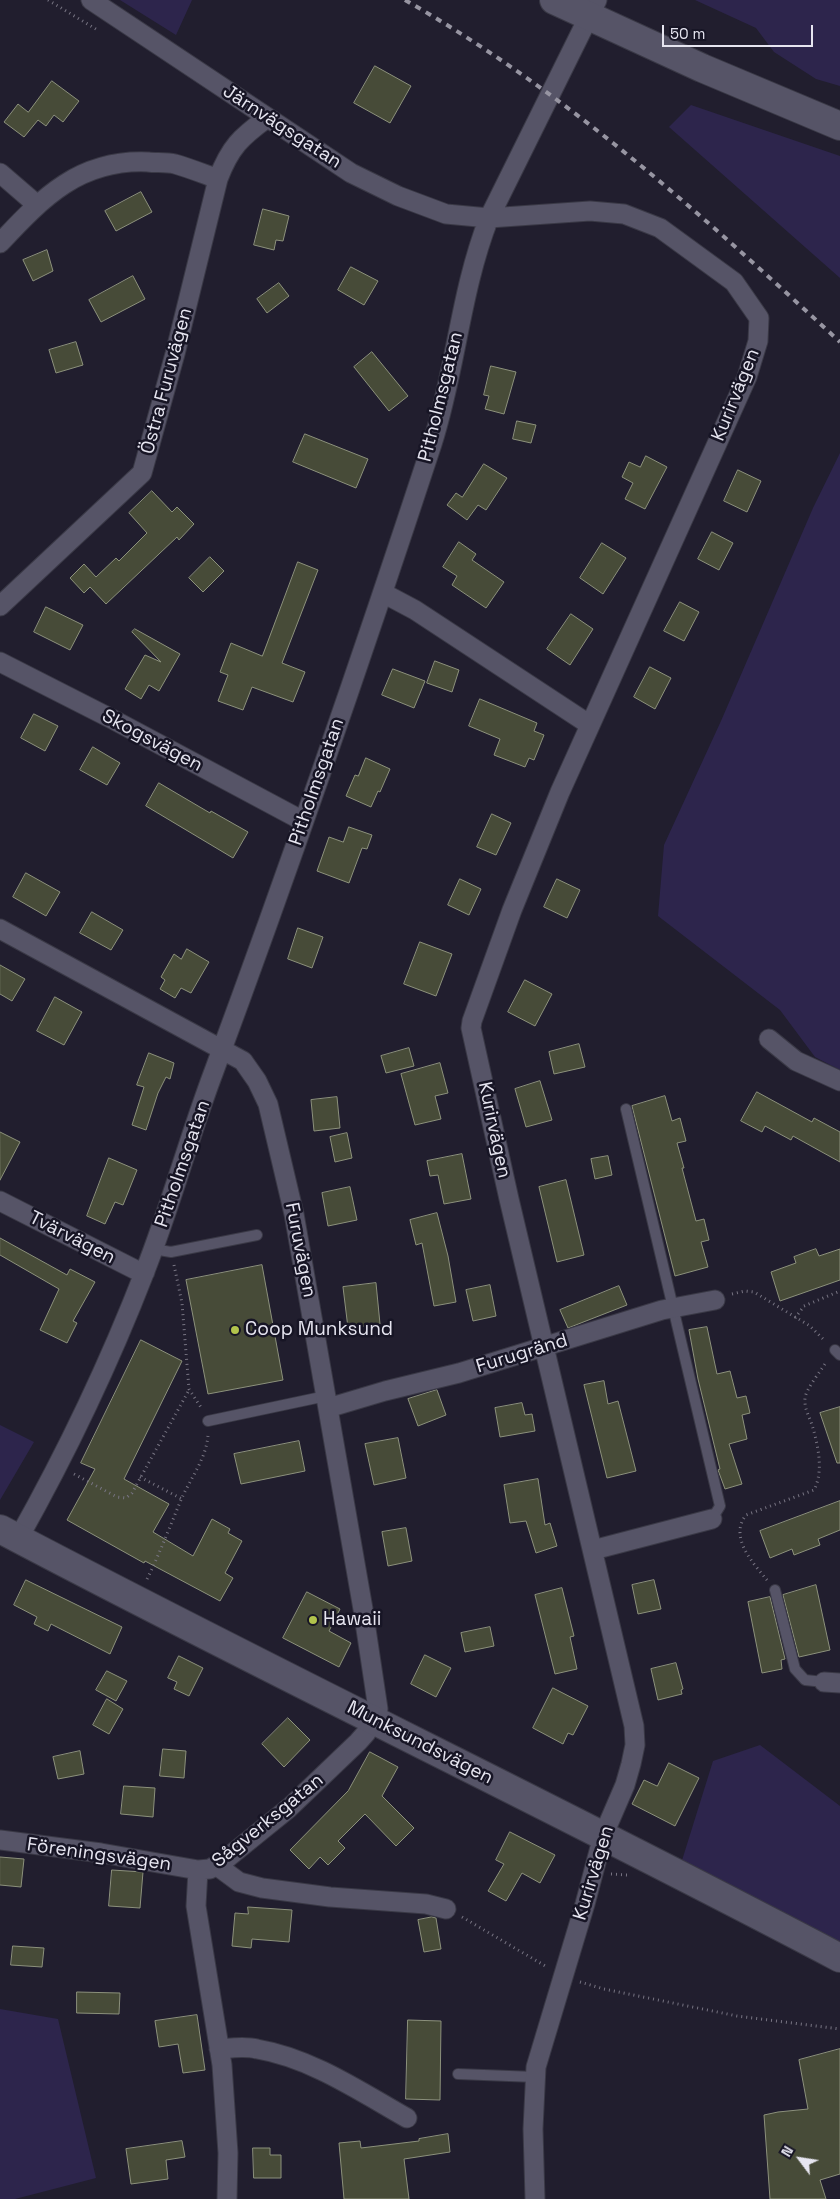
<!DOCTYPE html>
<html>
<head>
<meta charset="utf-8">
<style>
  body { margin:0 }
  #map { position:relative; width:840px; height:2199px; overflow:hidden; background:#211e2e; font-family:"Space Grotesk",sans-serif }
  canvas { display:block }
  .north { position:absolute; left:775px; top:2134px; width:50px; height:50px; -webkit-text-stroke:4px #171525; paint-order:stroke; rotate:301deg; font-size:14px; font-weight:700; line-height:20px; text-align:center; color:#e6e5f0 }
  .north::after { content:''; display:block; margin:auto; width:18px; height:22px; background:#e6e5f0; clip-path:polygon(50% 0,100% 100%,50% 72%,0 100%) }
  .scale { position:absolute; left:662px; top:25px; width:151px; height:22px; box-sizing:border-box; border:2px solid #e6e5f0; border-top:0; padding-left:6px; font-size:15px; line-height:18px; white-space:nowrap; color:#e6e5f0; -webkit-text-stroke:4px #171525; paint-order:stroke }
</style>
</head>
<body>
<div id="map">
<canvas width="840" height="2199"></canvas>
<div class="north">N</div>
<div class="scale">50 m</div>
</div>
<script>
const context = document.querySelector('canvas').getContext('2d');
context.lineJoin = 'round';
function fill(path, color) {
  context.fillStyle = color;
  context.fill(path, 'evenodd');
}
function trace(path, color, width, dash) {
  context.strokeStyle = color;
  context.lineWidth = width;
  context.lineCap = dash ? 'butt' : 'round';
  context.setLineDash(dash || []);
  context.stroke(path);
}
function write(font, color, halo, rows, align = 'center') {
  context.font = font + ' "Space Grotesk",sans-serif';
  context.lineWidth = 5;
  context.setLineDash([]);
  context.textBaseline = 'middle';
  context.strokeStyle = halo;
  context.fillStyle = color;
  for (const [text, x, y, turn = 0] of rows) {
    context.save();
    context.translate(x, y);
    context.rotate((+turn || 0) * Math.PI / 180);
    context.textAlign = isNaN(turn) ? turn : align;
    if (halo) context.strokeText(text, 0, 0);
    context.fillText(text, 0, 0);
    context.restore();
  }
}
fill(new Path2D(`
  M120 0H192L176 35Z
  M695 0H840V86L816 79 774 52 756 28Z
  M691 105 840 156V278L669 127Z
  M840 453V1070L815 1057 780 1010 658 916 664 845 721 721 813 508Z
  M0 1425 34 1442 0 1500Z
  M760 1745 840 1806V1970L674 1886 713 1761Z
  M0 2009 58 2019 96 2178 15 2199H0Z`), '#2d254c');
const building = new Path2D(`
  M375 66 411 86 390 123 354 103Z
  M52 81 79 101 63 122 54 115 46 126 38 120 24 137 4 122 18 104 28 112Z
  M141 192 152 212 116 231 105 211Z
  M263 209 289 216 283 241 276 240 274 250 254 245Z
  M47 250 53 271 33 281 23 260Z
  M351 267 378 281 364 305 338 290Z
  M133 276 145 299 101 322 89 300Z
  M279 283 289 296 267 313 257 299Z
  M76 342 83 365 56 373 49 350Z
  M372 352 408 396 389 411 354 367Z
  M491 366 516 372 504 414 485 409 489 396 484 395Z
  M517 421 536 425 531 443 513 439Z
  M305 434 368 459 356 488 293 462Z
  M646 456 667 467 645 509 625 499 633 483 622 477 629 462 640 467Z
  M484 464 507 478 486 510 478 505 467 520 447 505 456 493 462 497Z
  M738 470 761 481 747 512 724 501Z
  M152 491 172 512 177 507 194 524 179 540 177 537 106 604 90 587 84 593 70 578 84 564 96 577 116 558 119 561 147 533 129 513Z
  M712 532 733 543 719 570 698 559Z
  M459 542 476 554 472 560 504 582 486 608 452 585 457 576 443 567Z
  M602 543 626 558 603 594 580 578Z
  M210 557 224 571 203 592 189 578Z
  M298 562 318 570 282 663 305 672 293 702 252 687 243 710 218 701 228 675 220 672 231 643 262 656Z
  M680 602 699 612 684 641 664 631Z
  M46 607 83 625 70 650 34 632Z
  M571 614 593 629 570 665 547 649Z
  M135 629 180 654 159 691 149 685 141 699 125 689 145 655 161 662 132 632Z
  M435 661 459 670 452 692 427 683Z
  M650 667 671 678 655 709 634 697Z
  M393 669 425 681 414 708 382 695Z
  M480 699 537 723 534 731 544 735 534 760 529 758 525 767 494 755 500 739 469 726Z
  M34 714 58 726 45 751 21 738Z
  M93 747 120 763 107 785 80 770Z
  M366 758 390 769 380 792 378 791 371 807 346 796 355 775 358 776Z
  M159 783 210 813 211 811 248 832 233 858 146 806Z
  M492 814 511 823 496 855 477 847Z
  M349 827 372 835 367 849 362 848 349 883 317 871 329 837 343 842Z
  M26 873 60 892 46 916 13 897Z
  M460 879 481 889 469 915 448 905Z
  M557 879 580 890 567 918 544 907Z
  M92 912 123 930 111 950 80 933Z
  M298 928 323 937 312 968 288 959Z
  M420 942 452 954 436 996 404 984Z
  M187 949 209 962 191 993 181 988 175 998 160 989 165 980 161 977 174 954 181 959Z
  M0 965 25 979 12 1001 0 994Z
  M525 980 552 994 535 1026 508 1012Z
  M55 997 82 1012 64 1045 37 1031Z
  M579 1044 585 1067 554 1074 549 1052Z
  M409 1048 414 1066 386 1073 381 1056Z
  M149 1053 174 1063 170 1079 166 1077 158 1093 146 1130 132 1125 144 1087 137 1085Z
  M440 1063 448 1093 435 1096 441 1119 415 1125 401 1074Z
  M540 1081 552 1120 526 1127 515 1089Z
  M757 1092 812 1122 814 1118 840 1132V1162L793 1136 791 1140 765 1126 762 1132 741 1121Z
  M665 1096 672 1121 680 1118 686 1141 677 1143 684 1168H682L696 1221 704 1219 709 1240 701 1242 708 1267 675 1276 632 1106Z
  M337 1097 340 1128 314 1131 311 1100Z
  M0 1132 20 1142 0 1180Z
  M347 1133 352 1158 335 1162 330 1137Z
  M462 1154 471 1199 444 1204 438 1175 430 1176 427 1161Z
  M608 1156 612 1175 595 1179 591 1159Z
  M109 1158 137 1170 123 1205 115 1202 105 1224 87 1216Z
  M566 1180 584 1255 557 1262 539 1187Z
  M350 1187 357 1220 328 1226 322 1193Z
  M437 1213 448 1256 456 1302 434 1306 422 1243 416 1245 410 1220Z
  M0 1238 67 1275 70 1269 95 1282 73 1321 77 1323 67 1343 40 1330 59 1289 0 1255Z
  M816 1249 819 1256 840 1249V1280L780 1301 771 1272 796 1263 794 1257Z
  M262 1265 283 1380 208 1394 186 1280Z
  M376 1283 380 1324 348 1328 343 1287Z
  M490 1285 496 1316 473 1321 466 1290Z
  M619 1286 627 1305 568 1328 560 1310Z
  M707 1327 717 1374 730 1371 737 1398 746 1396 750 1413 742 1415 747 1439 729 1444 742 1484 725 1489 718 1470 720 1469 698 1379 689 1330Z
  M141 1340 182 1361 124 1479 169 1504 153 1532 193 1556 212 1519 230 1529 228 1533 242 1541 225 1573 233 1578 220 1601 145 1561 144 1563 67 1520 95 1469 81 1463Z
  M604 1381 608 1404 618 1401 636 1471 607 1478 584 1385Z
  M437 1390 446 1415 418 1426 408 1399Z
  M522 1403 525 1415 532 1414 535 1431 500 1437 495 1408Z
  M840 1407V1463H837L820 1413Z
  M398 1438 406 1478 374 1485 365 1444Z
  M299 1441 305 1471 241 1484 234 1454Z
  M538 1479 545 1525 550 1523 557 1546 536 1553 526 1521 510 1523 504 1485Z
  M840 1501V1530L818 1539 820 1545 794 1555 792 1549 770 1558 760 1531Z
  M406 1528 412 1561 388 1566 382 1532Z
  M26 1580 122 1627 110 1654 51 1624 48 1631 34 1624 37 1617 14 1605Z
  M654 1580 661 1609 638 1614 632 1585Z
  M816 1585 830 1650 799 1657 783 1595Z
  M562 1588 574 1636 570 1637 577 1669 555 1674 535 1595Z
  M307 1592 340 1609 329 1631 351 1643 339 1667 283 1638Z
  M770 1597 785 1659 781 1660 782 1669 762 1673 748 1602Z
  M490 1627 494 1646 465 1652 461 1633Z
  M425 1655 451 1668 436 1697 411 1684Z
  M179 1656 203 1668 189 1696 174 1689 177 1682 168 1678Z
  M676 1663 683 1689 681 1690 682 1694 658 1700 651 1669Z
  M107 1671 127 1681 116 1701 96 1690Z
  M553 1688 588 1706 573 1735 568 1733 563 1744 533 1728Z
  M107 1699 123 1709 109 1734 93 1725Z
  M288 1718 310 1740 284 1767 262 1744Z
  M163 1749 186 1751 184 1778 160 1776Z
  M80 1751 84 1774 58 1779 53 1757Z
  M370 1752 398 1767 382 1796 414 1828 396 1846 365 1814 338 1841 345 1848 328 1865 320 1857 309 1869 290 1850 348 1791Z
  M669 1763 699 1778 675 1826 632 1804 644 1780 657 1786Z
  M124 1786 155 1788 153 1817 121 1814Z
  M510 1832 555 1855 540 1883 522 1873 506 1901 488 1891 504 1864 496 1860Z
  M0 1857 24 1859 21 1887 0 1885Z
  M112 1870 143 1872 140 1908 109 1906Z
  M248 1907 292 1910 289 1942 252 1939 251 1948 232 1946 235 1913 248 1914Z
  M432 1917 436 1918 441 1949 424 1952 418 1920Z
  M13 1946 44 1948 42 1967 11 1965Z
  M77 1992 120 1993 119 2014 77 2013Z
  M197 2015 205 2070 183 2073 178 2044 159 2047 155 2021Z
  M408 2020 441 2021 440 2100 406 2099Z
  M840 2049V2174L820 2180 826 2199H770L764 2115 778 2112 808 2109 799 2060Z
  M448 2134 450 2152 404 2159 409 2199H344L339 2143 360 2141 361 2148 419 2141V2139Z
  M182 2141 185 2157 166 2160 168 2179 131 2184 126 2149Z
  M253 2148H270V2155H281V2178H254Z`);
fill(building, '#474b38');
trace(building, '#8c917c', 1);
const lane = new Path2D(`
  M626 1109 720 1506 712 1519
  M153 1249 171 1252 257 1235
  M835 1350 840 1355
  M208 1421 326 1396
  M775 1590 795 1669 805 1680 824 1682
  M458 2074 535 2077`);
const street = new Path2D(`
  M91 0 351 173 398 196 446 214 489 218 590 211 624 214 660 228 734 282 759 318 758 341 747 377 560 792 512 910 472 1021 471 1028 509 1199 634 1726 635 1745 631 1764 625 1785 603 1836 585 1904 536 2067 533 2129 535 2199
  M0 173 36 204
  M0 243C43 197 80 159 148 162 156 163 166 162 175 164 189 168 204 174 218 179
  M383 593 415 610 590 725
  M0 606 142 473 175 354 218 179C230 147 241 137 267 118
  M0 662 112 719 303 821
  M0 929 243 1061 257 1081 268 1104 294 1214 363 1609 378 1709 366 1733 358 1742 289 1808 226 1859 210 1869 198 1870 196 1906 222 2065 228 2153 227 2199
  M769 1039 796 1061 840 1081
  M0 1201 138 1271 145 1272
  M328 1408 385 1391 459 1373 662 1310 715 1300
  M18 1539C67 1452 109 1364 145 1271 171 1205 189 1137 214 1071 291 863 363 654 432 444 456 370 460 292 489 218L597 0
  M593 1550 712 1519
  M824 1682 840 1683
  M0 1840 101 1853 198 1870
  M216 1865 239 1882 262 1888 330 1897 426 1904 446 1909
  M219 2049C232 2048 245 2046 257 2049 311 2058 361 2092 407 2118`);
const secondary = new Path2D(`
  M554 0 702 68 840 126
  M0 1529C278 1676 562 1811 840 1958`);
trace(lane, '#3a3946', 12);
trace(street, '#3a3946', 21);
trace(secondary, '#3a3946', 30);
trace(new Path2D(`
  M48 0 99 31
  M174 1265 182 1303 189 1389 202 1409
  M732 1294 745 1291 754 1292 810 1326 825 1341
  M795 1318 804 1306 840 1291
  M74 1474 117 1497 126 1498 132 1493 189 1390
  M140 1477 182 1499
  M147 1579C160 1553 170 1526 181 1500 190 1479 206 1459 208 1436
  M767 1580C752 1562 729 1537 746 1515L814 1490C824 1471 818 1445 812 1425 809 1416 804 1408 805 1398 806 1389 822 1369 827 1361
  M611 1874 627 1875
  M462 1917 547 1967
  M580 1982 604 1989 737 2016 840 2029`), '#787583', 3, [1, 4]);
trace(lane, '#565467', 10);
trace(street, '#565467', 19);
trace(secondary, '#565467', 28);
trace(new Path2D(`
  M405 0C568 93 703 216 840 342`), '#9795a2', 4, [6, 6]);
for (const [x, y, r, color] of [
  [235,1330,5,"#b2c34c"],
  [313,1620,5,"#b2c34c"]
]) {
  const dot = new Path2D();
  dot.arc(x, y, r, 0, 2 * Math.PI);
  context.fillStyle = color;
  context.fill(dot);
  trace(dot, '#171525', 2);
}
write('19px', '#e6e5f0', '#171525', [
  ["Järnvägsgatan",282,127,33],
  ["Östra Furuvägen",167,381,-75],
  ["Kurirvägen",736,395,-68],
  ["Pitholmsgatan",441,397,-76],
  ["Skogsvägen",152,741,28],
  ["Pitholmsgatan",317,782,-71],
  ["Kurirvägen",494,1130,78],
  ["Pitholmsgatan",183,1164,-71],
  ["Tvärvägen",72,1238,27],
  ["Furuvägen",300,1250,79],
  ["Furugränd",522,1354,-17],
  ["Munksundsvägen",420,1743,27],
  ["Sågverksgatan",268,1821,-39],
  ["Föreningsvägen",99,1855,8],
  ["Kurirvägen",594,1873,-73]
]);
write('19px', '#e6e5f0', '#171525', [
  ["Coop Munksund",245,1330],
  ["Hawaii",323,1620]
], 'left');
</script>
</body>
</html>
